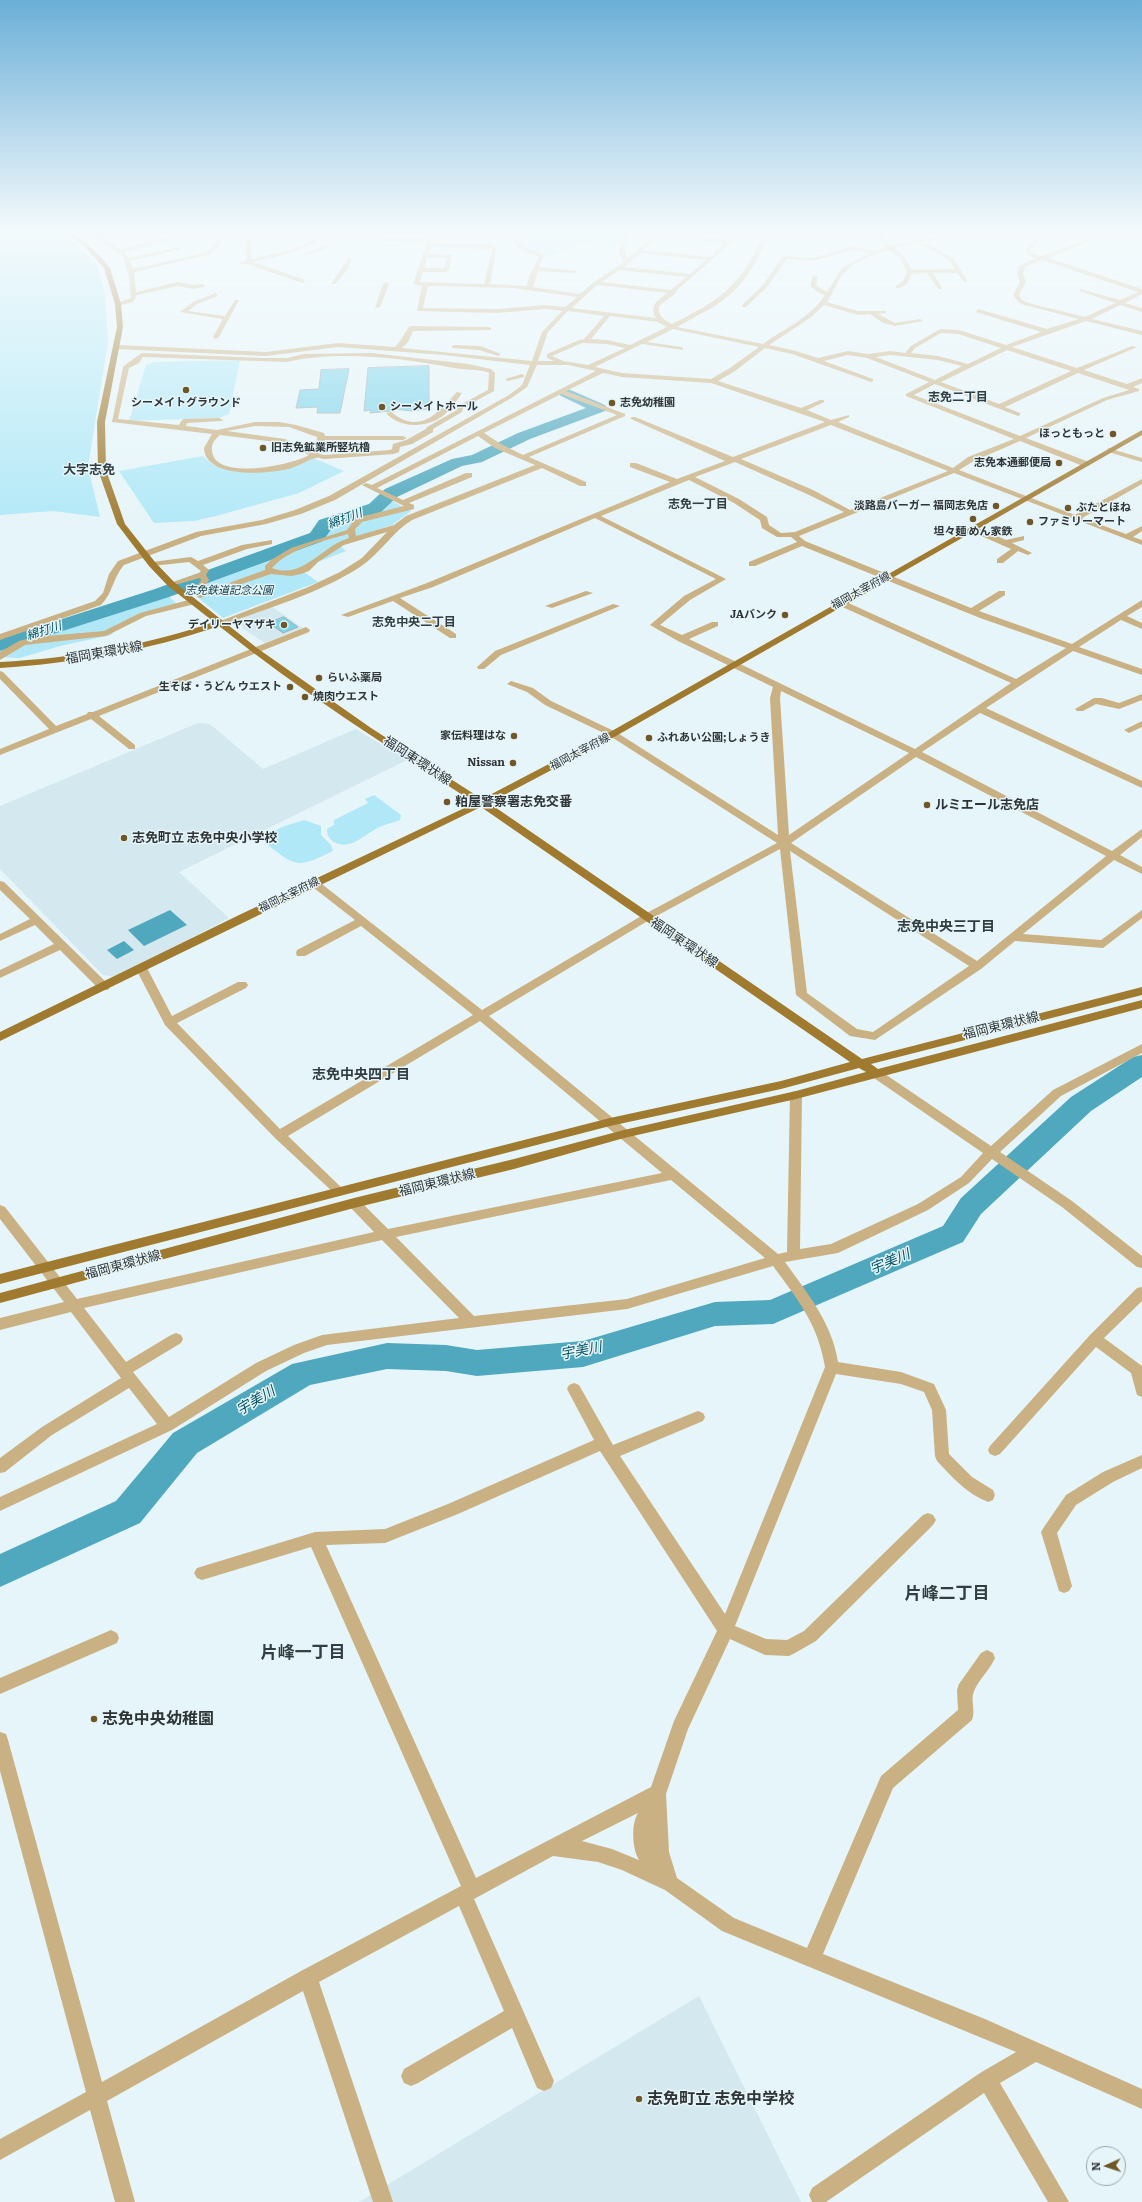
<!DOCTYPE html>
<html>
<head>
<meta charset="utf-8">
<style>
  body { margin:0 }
  #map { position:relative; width:1142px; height:2202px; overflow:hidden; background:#e6f5f9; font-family:Literata,serif }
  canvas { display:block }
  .north { position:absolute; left:1086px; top:2146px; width:40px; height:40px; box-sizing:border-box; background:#e6f5f9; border:1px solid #9da8ab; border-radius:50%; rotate:267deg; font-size:11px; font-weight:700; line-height:16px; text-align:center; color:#2f3536 }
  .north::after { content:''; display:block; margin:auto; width:14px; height:18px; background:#6e5626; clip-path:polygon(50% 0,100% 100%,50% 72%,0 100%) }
</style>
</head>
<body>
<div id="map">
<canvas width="1142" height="2202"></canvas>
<div class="north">N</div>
</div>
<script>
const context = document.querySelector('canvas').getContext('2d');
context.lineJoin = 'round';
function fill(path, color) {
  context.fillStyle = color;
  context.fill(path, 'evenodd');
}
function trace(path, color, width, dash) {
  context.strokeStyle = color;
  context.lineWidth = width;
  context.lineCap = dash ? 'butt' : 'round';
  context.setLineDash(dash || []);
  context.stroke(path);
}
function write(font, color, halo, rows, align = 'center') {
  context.font = font + ' Literata,"Noto Sans JP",serif';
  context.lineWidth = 3;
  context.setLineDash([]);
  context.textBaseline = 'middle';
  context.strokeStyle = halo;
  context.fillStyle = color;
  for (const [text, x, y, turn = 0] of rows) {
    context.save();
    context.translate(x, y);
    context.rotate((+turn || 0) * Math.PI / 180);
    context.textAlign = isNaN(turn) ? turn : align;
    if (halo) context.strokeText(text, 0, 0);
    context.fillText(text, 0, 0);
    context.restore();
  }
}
fill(new Path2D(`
  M271 606 303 628 265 643 242 628V618Z
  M198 723 210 724 263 769 356 729 407 760 179 872 229 918 117 977 103 975 0 869V806Z
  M699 1996 801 2202H359Z`), '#d3e9ef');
fill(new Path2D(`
  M0 229H52L77 245 97 264 105 293 108 342 88 467 100 517 53 511 0 515Z
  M534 229H626L615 248 582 244 554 255 546 256 525 249 515 235 537 231Z
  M240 360 229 414 219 418 129 421 146 365 154 362Z
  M203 456 212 464 225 469 247 472 313 458 344 471 299 493 216 516 194 521 154 523 119 471Z
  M386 498 411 511 392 525 337 543 346 551 300 569 318 582 223 618 180 583 321 537 327 524 380 506Z
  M163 591 177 604 122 623 111 635 60 646 20 658 0 657V645Z
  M374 795 401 815 400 820C394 823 388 823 382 826 367 831 352 852 334 842 329 839 327 835 327 829L334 825V820L368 803 365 799Z
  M304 820 321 826V835L331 845 333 851C296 869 297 867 265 843V837L282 827Z`), '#b0e8f7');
fill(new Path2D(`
  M170 910 187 925 144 946 128 930Z
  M124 941 134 950 117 959 107 950Z`), '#4fa8bd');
fill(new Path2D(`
  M566 388 605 405 607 408 605 411 530 439 482 462 462 466 397 497 381 512 332 528 323 541 169 597 0 651V639L155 589 310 533 319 520 369 504 385 489 452 459 472 455 518 433 586 408 561 396 558 393 561 390Z
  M1142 1055V1077L1091 1111 981 1214 963 1242 773 1324 715 1326 583 1367 477 1376 446 1371 387 1369 310 1385 197 1453 140 1523 0 1587V1554L116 1501 173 1433 292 1364 387 1343 446 1345 477 1350 583 1341 715 1302 770 1300 943 1226 961 1198 1071 1097 1133 1057Z`), '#4fa8bd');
const building = new Path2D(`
  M429 366V409L411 411 394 409V412L391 411 370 413V410L364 411 368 368Z
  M349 369 340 413H317L318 407 296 408 300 390 319 389 321 370Z
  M284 617 298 627 283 633 269 623Z`);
fill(building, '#7cd4ea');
trace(building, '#a2b0b3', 1);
fill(new Path2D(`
  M83 229H90L99 235 128 229H139L103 238 120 249 205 229H215L124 252 129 258 178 247 181 249 130 261 133 269 204 253 213 247 224 229H230L217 249 208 255 134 272 136 292 178 282 193 285 203 284 205 287 193 289 178 286 137 295 133 302 118 306 116 303 131 298 129 277 123 257Z
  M244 229H250L252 259C271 254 290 251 308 243 317 238 321 229 332 229 311 251 281 255 253 262L305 280 303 283 247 264H240V262L247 260Z
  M426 229H432L434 233 462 229 434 236 432 243 490 244 497 247 490 284 527 286 529 276 539 257C518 250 515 245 501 229H507L524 247 544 255 539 267 577 271 574 273 538 271 533 287 580 294 594 282 624 262C615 250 620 240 625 229H631L624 246 627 259 659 229H665L662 233 728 240 746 229H750V231L733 241 676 291V293L659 306C657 316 665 320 672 324 693 313 715 303 732 285 747 270 757 248 766 229H772C763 249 752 272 737 288 721 305 698 315 677 327L763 344C784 329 811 317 825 295L819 293 810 286 813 275 818 276 816 285 827 292 842 268 869 253 853 250 813 261 787 259 767 287 746 307H742V305L763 285 783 256 813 258 853 246 875 251 886 247 878 241 874 229H880L884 240 891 246 953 233 989 229 924 242 953 258 968 282H964L957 273H933L942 288 939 290 927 273 912 274C909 281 905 289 896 288V286L903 281 907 272 900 258 889 250C873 255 853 261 842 275 836 284 833 293 827 302L858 311H886V313L878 314 895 323 920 319 923 321 895 326 883 323 870 314 858 315 824 305 810 318 769 345 796 351 818 358 848 351 868 354 890 351 905 353 911 346 940 329 959 330 1006 345 1041 332 976 312 978 309 1047 329 1079 319 1024 305 1018 302 1013 295 1020 282 1017 274 1019 266 1036 258 1030 256 1025 250 1043 229H1049L1031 250 1034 254 1042 256 1113 229H1121L1048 258 1142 289V294L1125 303 1142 308V312L1120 305 1092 319 1142 331V335L1086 321 1012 347 1077 368 1132 346 1137 347 1084 370 1127 384 1142 378V383L1133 387 1139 389V391L1107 400 1026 438 1089 462V466H1083L1020 441 974 461 959 470 1075 515 1142 479V484L1082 518 1126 534 1142 526V531L1133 537 1142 540V545L954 473 799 536 805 541 971 608 999 591H1005V595L979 611 1072 644 1142 600V607L1127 616 1142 623V629L1121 620 1079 647 1142 669V675L1073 651 986 708 1142 781V788L980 713 922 752 1112 851 1142 829V837L1120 855 1142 867V874L1114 860 1023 934 1101 940 1142 910V918L1103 948 1015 941 981 969 875 1040 850 1036 796 995 780 849 651 919 489 1016 778 1254 787 1252 790 1095 792 1092 796 1091 802 1095 800 1249 831 1244 918 1204 961 1177 983 1153 871 1076 869 1073 871 1070H879L991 1146 1053 1090 1142 1044V1053L1061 1096 1000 1152 1072 1201 1142 1256V1268L1137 1267 1062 1207 992 1159 969 1183 928 1210 838 1253 785 1262C808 1294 832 1323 838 1362L901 1372 934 1384 946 1410 949 1454 972 1477 993 1490 995 1495 993 1500 988 1502C967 1494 952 1477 937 1461L935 1456 932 1410 924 1392 901 1384 836 1374 735 1626 766 1639 787 1640 804 1631 923 1515 928 1513 933 1515 936 1520 933 1525 816 1641 795 1653 789 1656 765 1655 730 1639 688 1729 666 1794 669 1852 677 1878 734 1918 807 1948 881 1776 958 1710 957 1690 959 1684 981 1653 987 1650 993 1653 995 1658C990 1670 979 1679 974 1691 970 1700 976 1710 972 1720L893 1788 823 1954 985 2019 1142 2089V2109L1036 2062 1000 2083 1069 2202H1048L984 2093 826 2202H812L809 2195 812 2188 980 2073 1016 2052 722 1931 665 1890 622 1870 598 1862 553 1856 474 1899 554 2081 551 2088 544 2091 537 2088 512 2028 418 2083 411 2086 404 2083 401 2076 404 2069 504 2011 459 1906 319 1982 393 2202H373L303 1991 107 2101 135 2202H115L90 2110 0 2160V2139L86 2092 0 1771V1732L6 1734 8 1740 102 2082 301 1971 461 1886 311 1547 202 1580 197 1578 194 1573 197 1568 315 1532 385 1529 448 1504 594 1440 567 1389 569 1385 574 1383 579 1385 613 1445 698 1411 703 1413 705 1417 703 1421 620 1456 725 1614 825 1367C818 1324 798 1300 773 1266L627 1309 327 1345 304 1353 266 1371 172 1430 0 1511V1497L157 1424 129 1388 52 1435 5 1472 0 1473V1458L42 1427 121 1378 71 1312 0 1330V1318L64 1302 0 1219V1205L5 1207 77 1299 374 1232 349 1206 348 1203 349 1200H359L388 1229 662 1173 480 1021 288 1136 345 1191 343 1194H335L275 1138 165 1025 136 969 138 966H146L172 1016 238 982H246L248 985 246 988 177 1023 280 1129 473 1015 361 926 305 956H297L296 953 297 950 355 920 310 885 309 883 310 881H318L482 1010 643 915 777 843 610 736 545 705 527 692 507 684 511 681 533 688 551 701 616 732 778 835 770 698 773 687 678 641 650 625 684 596 716 579 595 518 433 587 400 598 456 634V638H450L393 601 348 617 341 615 427 583 670 482 630 467V463H636L677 479 725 461 631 419V417H635L733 457 825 422 711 383 622 377 603 373 566 391 625 414V416L529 457 586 482V486H580L542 468 412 520C392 532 380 554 360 567 318 594 268 608 222 625L215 623 306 588 340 572 362 558 387 532 344 545 318 562 309 571 301 574 291 576 271 574 200 598 196 596 200 593 196 588 201 580 200 578 171 586 167 584 199 573 201 571 189 562 152 566 148 564 152 562 191 557 198 561 242 545 272 540V544L247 549 203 565 209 570 206 575 209 580 204 588 207 591 265 570V566L271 560 291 548 347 530 356 518 404 506 362 485 366 483 372 485 596 371 568 365H537L527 387 513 397 335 500 301 514 266 524 201 536 124 565C113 577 113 593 101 605L0 640V634L95 601 103 593 109 574 118 561 196 532 262 520 295 510 329 496 509 395 522 385 530 365 444 355 338 347 266 356 117 349 114 347 117 345 266 352 338 343 395 347C402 341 406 328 411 326L489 327 491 328V330L413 331 408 342 402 348 532 361 542 332 562 311 545 309 497 313 417 311 422 286 413 284 427 242 383 241 380 239 383 237 428 238 429 235ZM660 236 724 243 710 257 644 250ZM919 243 949 260 955 269 912 270 904 256 894 248ZM431 247 492 249 484 284 420 282 423 272H446L449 270 452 255 429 254ZM641 253 706 260 690 274 624 267ZM427 258H447L444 268H424ZM1042 260 1138 292 1120 300 1080 289V291L1115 303 1085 317 1028 303 1022 300 1019 295 1026 282 1023 274 1025 267ZM619 270 686 277 671 290 602 282ZM597 285 667 293C657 301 649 305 656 318L572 308ZM428 286 512 288 577 297 565 307 545 305 497 309 423 308ZM568 311 604 316 584 339 579 340 547 354V358L554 361H538L548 332ZM610 316 658 322 667 327 630 345 607 340 591 339ZM673 329 759 347 730 368 711 379 622 373 595 367 642 344 683 350V348L681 347 647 342ZM941 333 958 334 1001 348 968 364 938 356 911 353 915 348ZM582 343 607 344 625 348 588 365 563 361 552 356ZM765 348 792 354 871 382 873 381V379L824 361 848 355 867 358 929 382 906 394V396L1014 439 968 457 953 468 838 422 849 417V415L831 420 807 410 824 402V400H820L801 408 718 381 735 371ZM1007 350 1071 371 999 404 941 382ZM890 355 938 360 962 366 935 380 876 357ZM1078 373 1129 390 1103 398 1020 436 914 395 935 384 1018 416 1020 415V413L1005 407ZM561 394 617 415 523 455 501 444 484 433ZM831 425 948 471 850 510 813 490 741 459ZM478 436 495 448 535 465 406 516 394 525 356 536 355 529 362 522 414 509V505L409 503 472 477V473H466L403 500 377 488ZM735 462 807 494 844 512 795 532 781 533 769 525 767 517 739 499 695 477ZM689 480 734 503 760 520 762 528 777 537H791L797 542 749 562V566H755L802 546 980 618 1066 648 1016 679 844 601H838V605L1011 683 915 749 689 639 718 626V622H712L682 635 660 625 690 600 726 579 601 516ZM348 534 349 538C320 547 303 580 272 568 290 548 323 541 348 534ZM781 691 909 753 789 835 780 698ZM916 757 1106 856 977 961 791 843ZM790 851 969 966 873 1032 857 1029 807 993ZM671 1180 765 1258 627 1299 474 1316 396 1237ZM382 1240 459 1318 322 1335 294 1345 256 1363 169 1417 133 1372 181 1343 183 1339 181 1335 176 1333 171 1335 126 1362 84 1308ZM600 1451 717 1631 674 1721 651 1787 476 1878 326 1545 385 1543 458 1514ZM638 1813C631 1824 632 1848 639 1860L612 1849 582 1841Z
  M916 229H923L926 232 921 233Z
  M1122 229 1142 231V235L1123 230Z
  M326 245 331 246 308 255 303 254Z
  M349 257 352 259 348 269 335 284H331Z
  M386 282 389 284 380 307 375 308 383 284Z
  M216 293 218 296 197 304 188 311 225 316 235 300H239L219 337 216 339 213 337 223 319 180 312 193 302Z
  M454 345 480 346 501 354 498 356 479 350 452 348V346Z
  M142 353 262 358H287L304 354 372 353 468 364 491 369 495 373 494 391 463 408 462 412 433 429V432L412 444 400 447 399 452 394 454 325 459C323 459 318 457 316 458 309 459 297 467 288 469 267 474 205 479 204 448L212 434 112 422 123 367C125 365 140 354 142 353ZM143 357 287 362C338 350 403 358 454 368 464 370 476 369 487 372L489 373 488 390 458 406 457 410 427 427 426 429 406 440 393 444 392 449 390 450 325 455 319 454 323 448 325 440H403L407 438 403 436H325L324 433 296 425 279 422H255L217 430 186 426 187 423 221 421 223 420 219 418 184 419 182 420 179 425 118 419 129 368 139 363ZM255 426 289 427 317 437 316 448 313 452 285 439 227 431ZM220 435 283 443 309 455C293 465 213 482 212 450 211 444 215 439 220 435Z
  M522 374 524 375V377L508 381 505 379Z
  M457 392 462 393C457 400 451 409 444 415 428 428 400 429 386 413L391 412C421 436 438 412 457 392Z
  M1108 448 1142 458V462L1108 452Z
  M970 527H976L1006 540 1024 536V540L1012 543 1032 553 1028 555 1018 551 1003 563H997V559L1011 549 970 531Z
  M586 591 593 593 552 608 545 606Z
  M192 599 195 600V604L146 616 106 636 25 645 0 660V652L19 641 35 637 104 631 140 613Z
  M613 604 620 606 501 655 484 669H478L477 667 495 651Z
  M306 627 310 630 309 632 99 716 135 745V749H129L91 719 0 755V749L49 729 0 679V671L3 672 56 726 87 714 88 712H93Z
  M1142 694V700L1119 709 1096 704 1083 711H1077L1075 709 1094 698H1102L1119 703Z
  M1142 721V727L1129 733 1124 730Z
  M0 881 4 882 108 984 110 987 108 990H100L60 950 0 978V970L54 944 35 925 0 941V934L30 919 0 890Z
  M1142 1287V1301L1104 1338 1142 1366V1397L1137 1395 1131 1373 1096 1347 1000 1454 995 1456 990 1454 988 1450 990 1446 1090 1335 1137 1288Z
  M1142 1455V1468L1113 1482 1076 1505 1057 1533 1072 1586 1069 1591 1064 1593 1059 1591 1041 1532 1044 1527 1066 1495 1103 1472Z
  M111 1630 117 1633 119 1638 117 1643 0 1694V1678Z`), '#cab183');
fill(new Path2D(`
  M59 229H66L87 243 103 259 110 268 121 304 123 327 105 422 106 470 125 524 155 562 174 582 257 648 371 728 482 799 610 732 1142 430V435L616 736 489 803 862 1059 1142 987V995L871 1064 878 1069 1142 1000V1008L796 1099 624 1138 514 1169 354 1208 0 1303V1293L354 1198 514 1159 624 1130 796 1091 866 1072 859 1068 781 1089 610 1126 0 1284V1274L610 1118 781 1081 850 1062 481 807 0 1041V1032L237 916 475 803C388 747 300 691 219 626 147 651 75 663 0 668V662C74 658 144 646 214 622L168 586 149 566 117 524 98 470 97 422 117 327 115 304 104 268 83 245Z`), '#9f7a2f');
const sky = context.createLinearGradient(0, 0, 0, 537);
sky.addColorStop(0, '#6bafd7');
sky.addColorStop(0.43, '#f4fafc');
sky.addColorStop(1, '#f4fafc00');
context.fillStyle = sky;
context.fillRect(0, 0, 1142, 537);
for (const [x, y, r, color] of [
  [186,390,4,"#6e5626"],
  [612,403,4,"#6e5626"],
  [382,407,4,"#6e5626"],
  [1113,434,4,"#6e5626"],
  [263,448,4,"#6e5626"],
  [1059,463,4,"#6e5626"],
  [996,506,4,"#6e5626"],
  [1068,508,4,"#6e5626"],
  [973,519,4,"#6e5626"],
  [1030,522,4,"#6e5626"],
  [785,615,4,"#6e5626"],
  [284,625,4,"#6e5626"],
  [319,678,4,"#6e5626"],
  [290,687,4,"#6e5626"],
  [305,697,4,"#6e5626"],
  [514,736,4,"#6e5626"],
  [649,738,4,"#6e5626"],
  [513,763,4,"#6e5626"],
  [447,802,4,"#6e5626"],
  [927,805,4,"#6e5626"],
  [124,838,4,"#6e5626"],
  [94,1719,4,"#6e5626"],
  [639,2099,4,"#6e5626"]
]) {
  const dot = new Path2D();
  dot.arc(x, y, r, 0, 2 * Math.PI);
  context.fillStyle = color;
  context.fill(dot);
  trace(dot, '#e6f5f9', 1.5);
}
write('bold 11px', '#2f3536', '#e6f5f9', [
  ["シーメイトグラウンド",186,403,"center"],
  ["志免幼稚園",620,403],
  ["シーメイトホール",390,407],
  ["ほっともっと",1105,434,"right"],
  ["旧志免鉱業所竪坑櫓",271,448],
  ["志免本通郵便局",1051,463,"right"],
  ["淡路島バーガー 福岡志免店",988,506,"right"],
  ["ぶたとほね",1076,508],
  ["ファミリーマート",1038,522],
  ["坦々麺 めん家鉄",973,532,"center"],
  ["JAバンク",777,615,"right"],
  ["デイリーヤマザキ",276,625,"right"],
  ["らいふ薬局",327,678],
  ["生そば・うどん ウエスト",282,687,"right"],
  ["焼肉ウエスト",313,697],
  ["家伝料理はな",506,736,"right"],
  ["ふれあい公園;しょうき",657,738],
  ["Nissan",505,763,"right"]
], 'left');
write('italic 11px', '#103a43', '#e6f5f9', [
  ["志免鉄道記念公園",229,591]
]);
write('11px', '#2f3536', '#e6f5f9', [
  ["福岡太宰府線",861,591,-29],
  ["福岡太宰府線",580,752,-28],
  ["福岡太宰府線",289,895,-26]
]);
write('bold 12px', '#323e41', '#e6f5f9', [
  ["志免二丁目",958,397],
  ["志免一丁目",698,504],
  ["志免中央二丁目",414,622]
]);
write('italic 12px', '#005261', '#e6f5f9', [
  ["綿打川",345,519,-21],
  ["綿打川",44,631,-18]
]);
write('bold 13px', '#323e41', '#e6f5f9', [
  ["大字志免",89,470]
]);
write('13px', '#2f3536', '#e6f5f9', [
  ["福岡東環状線",104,653,-10],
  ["福岡東環状線",417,761,33],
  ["福岡東環状線",684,943,34],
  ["福岡東環状線",1001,1026,-14],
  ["福岡東環状線",437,1183,-14],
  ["福岡東環状線",123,1265,-15]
]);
write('bold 13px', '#2f3536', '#e6f5f9', [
  ["粕屋警察署志免交番",455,802],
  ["ルミエール志免店",935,805],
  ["志免町立 志免中央小学校",132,838]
], 'left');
write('bold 14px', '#323e41', '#e6f5f9', [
  ["志免中央三丁目",946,927],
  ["志免中央四丁目",361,1075]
]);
write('italic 14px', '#005261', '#e6f5f9', [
  ["宇美川",890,1262,-23],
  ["宇美川",581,1351,-11],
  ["宇美川",256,1401,-31]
]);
write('bold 16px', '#2f3536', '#e6f5f9', [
  ["志免中央幼稚園",102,1719],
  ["志免町立 志免中学校",647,2099]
], 'left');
write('bold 17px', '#323e41', '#e6f5f9', [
  ["片峰二丁目",947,1594],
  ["片峰一丁目",303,1653]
]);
</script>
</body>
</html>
